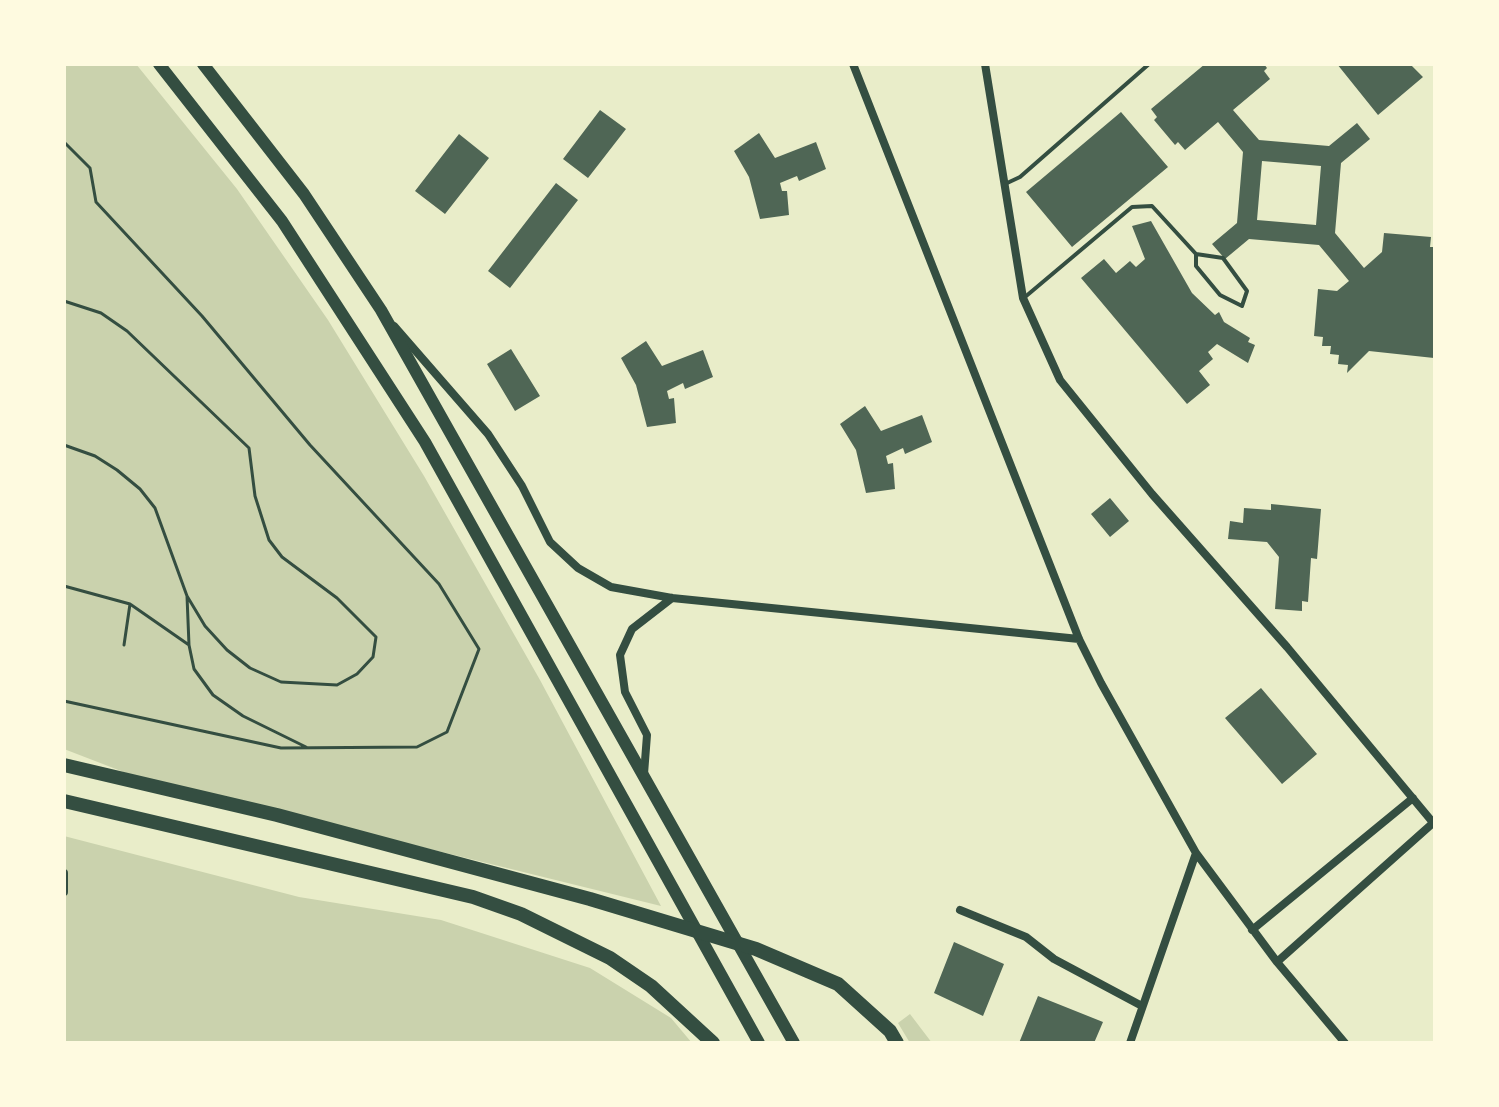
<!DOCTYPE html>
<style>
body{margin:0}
#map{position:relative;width:1499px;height:1107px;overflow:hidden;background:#e9edc9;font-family:Helvetica,sans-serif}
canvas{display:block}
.frame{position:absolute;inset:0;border:66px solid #fefae0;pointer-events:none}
</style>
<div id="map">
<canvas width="1499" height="1107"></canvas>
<div class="frame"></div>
</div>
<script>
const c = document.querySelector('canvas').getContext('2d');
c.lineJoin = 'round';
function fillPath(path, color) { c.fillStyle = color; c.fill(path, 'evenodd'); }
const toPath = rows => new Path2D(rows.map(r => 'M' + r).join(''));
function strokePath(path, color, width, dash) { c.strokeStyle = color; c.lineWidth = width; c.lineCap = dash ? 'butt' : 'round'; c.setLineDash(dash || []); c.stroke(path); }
fillPath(toPath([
 [64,64,136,64,237,189,328,320,424,476,540,680,661,906,134,776,64,749],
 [64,836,299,897,441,920,590,968,671,1018,692,1043,64,1043],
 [910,1014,929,1039,932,1043,910,1043,898,1023]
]), '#cad2ad');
fillPath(toPath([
 [1205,64,1264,64,1267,68,1264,71,1270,79,1233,110,1259,140,1329,146,1357,123,1370,139,1341,163,1335,233,1364,268,1382,252,1384,233,1431,237,1430,247,1435,247,1434,358,1369,351,1347,373,1348,365,1338,364,1339,355,1330,354,1331,346,1322,346,1323,337,1314,336,1318,289,1337,291,1349,281,1319,245,1249,239,1225,259,1212,244,1237,223,1243,152,1218,122,1185,150,1178,142,1175,145,1154,120,1157,117,1151,109],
 [1262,161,1321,166,1316,225,1257,220],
 [1337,64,1410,64,1423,77,1378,115],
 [600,110,626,129,588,178,563,159],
 [1121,112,1168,167,1072,247,1026,192],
 [759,133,775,158,816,142,826,169,799,181,797,176,780,183,782,191,787,191,789,215,760,219,749,177,734,151],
 [459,134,489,158,445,214,415,191],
 [556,183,578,200,510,288,488,271],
 [1151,221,1192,293,1215,315,1219,312,1224,322,1250,338,1248,342,1255,345,1248,363,1217,344,1208,352,1213,359,1199,371,1210,385,1187,404,1081,278,1104,259,1116,273,1130,261,1136,267,1145,259,1132,226],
 [646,341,662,366,703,350,713,377,685,389,683,383,667,391,669,399,674,398,676,423,647,427,636,385,621,358],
 [511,349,540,396,515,411,487,364],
 [865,406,881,431,922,415,932,442,905,454,903,448,886,456,888,464,893,463,895,489,866,493,856,450,840,424],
 [1110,498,1129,521,1110,537,1091,514],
 [1271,504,1321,509,1317,559,1311,558,1308,602,1302,601,1302,611,1275,609,1279,557,1267,542,1228,539,1230,521,1243,523,1244,508,1271,510],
 [1261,688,1317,754,1282,784,1225,718],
 [954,942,1004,964,983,1016,934,993],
 [1038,996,1103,1022,1094,1043,1019,1043]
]), '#4f6655');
strokePath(toPath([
 [64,142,90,168,96,202,202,316,310,445,439,584,479,649,447,732,417,747,281,748,64,701],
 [64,204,64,207],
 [64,301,101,313,127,331,249,448,255,496,269,540,282,557,337,598,376,637,373,657,357,674,337,685,281,682,250,668,227,650,205,626,187,596],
 [64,445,95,456,117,470,140,489,155,508,187,596,189,645],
 [64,586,130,604,189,645,194,669,213,695,243,716,306,747],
 [124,645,130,604]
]), '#344e41', 3);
strokePath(toPath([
 [1005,184,1020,177,1149,64],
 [1025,297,1132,207,1152,206,1196,254,1196,266,1220,295,1242,306,1247,291,1223,258,1196,254]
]), '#344e41', 4);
strokePath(toPath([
 [853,64,1079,639,1101,683,1196,853,1277,962,1345,1043],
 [985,64,1023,298,1060,380,1152,494,1287,647,1435,825],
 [394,326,488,434,522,486,550,542,578,568,611,587,672,598,1079,639],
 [644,774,647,735,625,692,620,655,632,629,672,598],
 [64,873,64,892],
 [960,910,1026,937,1054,959,1142,1006],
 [1252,930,1413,798],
 [1277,962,1433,823],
 [1130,1043,1196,853]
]), '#344e41', 8);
strokePath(toPath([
 [159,64,282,221,425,442,759,1043],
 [203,64,304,194,381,310,794,1043]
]), '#344e41', 12);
strokePath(toPath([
 [64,765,277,815,590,899,756,949,838,984,890,1031,897,1043],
 [64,801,473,897,521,914,610,958,651,986,713,1043]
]), '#344e41', 14);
</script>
